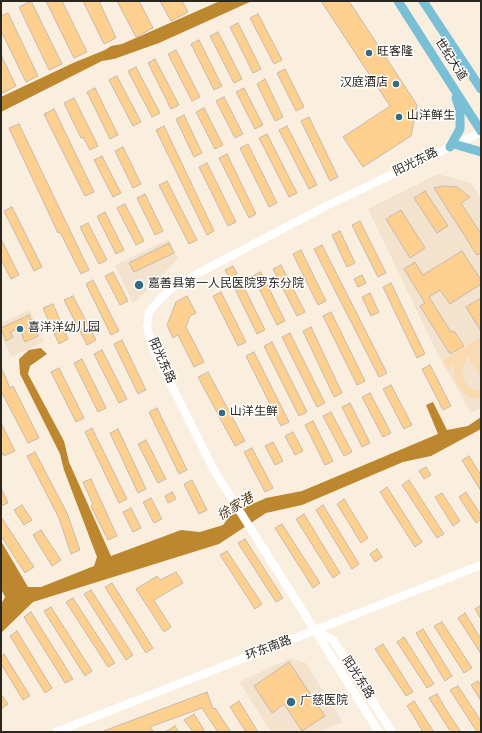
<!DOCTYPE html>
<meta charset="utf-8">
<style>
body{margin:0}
#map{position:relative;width:482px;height:733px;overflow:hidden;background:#faefdf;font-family:Overpass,sans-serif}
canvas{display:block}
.frame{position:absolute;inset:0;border:2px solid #2a2620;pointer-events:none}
</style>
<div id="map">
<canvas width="482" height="733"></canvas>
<div class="frame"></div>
</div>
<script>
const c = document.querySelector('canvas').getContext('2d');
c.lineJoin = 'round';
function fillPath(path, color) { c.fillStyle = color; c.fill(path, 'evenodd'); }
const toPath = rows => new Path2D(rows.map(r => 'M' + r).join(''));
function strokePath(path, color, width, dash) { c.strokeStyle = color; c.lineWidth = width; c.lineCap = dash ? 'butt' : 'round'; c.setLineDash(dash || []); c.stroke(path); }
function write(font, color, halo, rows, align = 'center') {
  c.font = font + ' Overpass,"Noto Sans SC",sans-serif'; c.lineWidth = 3; c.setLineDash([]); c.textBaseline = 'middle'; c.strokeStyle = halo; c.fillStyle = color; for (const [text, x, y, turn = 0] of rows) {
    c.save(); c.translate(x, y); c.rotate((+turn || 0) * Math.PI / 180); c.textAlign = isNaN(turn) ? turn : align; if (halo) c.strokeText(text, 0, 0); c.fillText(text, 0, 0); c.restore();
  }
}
fillPath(toPath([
 [438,174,471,183,481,198,481,408,471,413,437,353,368,209],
 [169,239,178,259,133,304,115,265],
 [30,310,44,342,11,357,1,335,1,323],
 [290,658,306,663,343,722,319,732,271,732,239,682]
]), '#f3e3ce');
fillPath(toPath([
 [481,337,481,347,467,357,462,370,463,377,467,385,474,390,481,391,481,400,473,398,463,393,455,380,453,365,447,369,442,361],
 [481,348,481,378,468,357]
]), '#fadbb1');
fillPath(toPath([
 [220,1,252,1,159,43,114,59,102,61,1,112,1,97,73,63,105,50,111,46,122,44],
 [41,348,47,354,30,366,28,374,64,441,69,462,111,556,181,530,200,532,223,525,232,513,266,498,302,491,438,434,426,405,433,402,447,430,468,426,481,417,481,429,431,456,403,462,302,505,266,513,219,544,33,602,1,633,1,604,5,597,1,589,1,541,28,587,41,587,94,566,97,557,64,470,60,454,20,374,19,359,29,350]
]), '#bc872f');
const building = toPath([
 [31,1,62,64,49,70,19,7,31,1],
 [46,1,62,1,87,52,74,58,46,1],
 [83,1,99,1,116,38,104,44,83,1],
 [117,1,139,1,153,28,136,37,117,1],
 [160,1,182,1,188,12,171,21,160,1],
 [321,1,349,1,417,105,411,136,363,167,343,137,390,106,321,1],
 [8,13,38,76,26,82,1,31,1,16,8,13],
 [258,14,282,60,274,64,250,18,258,14],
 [238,23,261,69,253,73,230,27,238,23],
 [218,32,242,79,234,83,210,36,218,32],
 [199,40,222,86,214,90,191,44,199,40],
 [176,50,200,97,192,101,168,54,176,50],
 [1,55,16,86,3,93,1,88,1,55],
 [155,59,179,105,171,109,148,63,155,59],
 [136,67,160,113,152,117,128,71,136,67],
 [285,69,304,107,296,111,277,73,285,69],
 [117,76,141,122,133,126,109,80,117,76],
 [265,79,283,117,275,121,257,84,265,79],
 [95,88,118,135,110,139,87,92,95,88],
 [244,88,263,125,255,129,236,92,244,88],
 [224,97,243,134,235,138,216,101,224,97],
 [74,98,98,146,90,150,83,137,81,138,64,103,74,98],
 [204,108,223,145,215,149,196,112,204,108],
 [54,109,94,192,85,196,44,114,54,109],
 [184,115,202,153,194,157,176,119,184,115],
 [309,117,338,177,330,181,301,121,309,117],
 [19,124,89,270,81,274,60,232,58,233,9,128,19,124],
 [164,126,214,231,207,235,156,130,164,126],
 [287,126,317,185,309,189,279,130,287,126],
 [267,134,297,193,289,197,259,138,267,134],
 [248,144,277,203,269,207,240,148,248,144],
 [123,147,141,184,133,188,115,151,123,147],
 [227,154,256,214,249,218,219,158,227,154],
 [102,156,121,193,113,197,94,160,102,156],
 [207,163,236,222,228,226,199,167,207,163],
 [167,181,197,240,189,244,159,185,167,181],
 [442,186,457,187,470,197,461,203,481,234,481,253,477,255,434,188,442,186],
 [425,191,448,226,437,233,414,198,425,191],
 [145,194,163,231,155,235,137,198,145,194],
 [125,204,144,241,136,245,117,208,125,204],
 [12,207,42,267,34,271,4,211,12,207],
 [401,210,425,248,410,258,386,219,401,210],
 [105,212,124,250,116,254,97,216,105,212],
 [360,221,386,273,378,277,352,225,360,221],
 [88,223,107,260,99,264,80,227,88,223],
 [340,231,355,263,347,267,332,235,340,231],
 [1,239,19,275,11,279,1,260,1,239],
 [169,243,174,253,134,272,129,263,169,243],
 [322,245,387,373,379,377,314,249,322,245],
 [301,250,326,301,318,305,293,254,301,250],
 [462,251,481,280,481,284,450,304,440,290,429,297,451,332,454,331,464,346,450,354,420,306,425,303,404,269,415,262,423,275,462,251],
 [281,265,305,312,297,316,273,269,281,265],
 [233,266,237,274,229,278,225,270,233,266],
 [113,272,128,301,120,305,105,276,113,272],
 [261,272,285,321,277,325,253,276,261,272],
 [362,275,366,283,358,287,354,279,362,275],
 [93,280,119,331,111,335,86,284,93,280],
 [241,281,265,330,257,334,233,285,241,281],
 [391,283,425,354,417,358,383,287,391,283],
 [221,292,246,342,238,346,213,296,221,292],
 [370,293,379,312,371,316,362,297,370,293],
 [73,296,96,340,87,345,64,300,73,296],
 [187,296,196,313,190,316,186,327,204,362,194,367,178,335,173,338,167,325,176,302,187,296],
 [481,298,481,331,466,307,481,298],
 [53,304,68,339,59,344,43,308,53,304],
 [331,312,365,381,357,385,323,316,331,312],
 [29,315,38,336,25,342,19,328,10,332,13,337,6,341,1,328,29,315],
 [311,327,342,393,334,397,303,331,311,327],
 [290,333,325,403,317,407,282,337,290,333],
 [122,340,146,390,138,394,114,344,122,340],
 [272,342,307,412,299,416,264,346,272,342],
 [102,350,127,399,119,403,94,354,102,350],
 [254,352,289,422,281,426,246,356,254,352],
 [82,359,106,408,98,412,74,363,82,359],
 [430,365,451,406,443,410,422,369,430,365],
 [1,367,10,388,13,386,39,438,28,443,1,391,1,367],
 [59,368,84,418,76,422,51,372,59,368],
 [208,372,245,441,235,446,198,377,208,372],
 [391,385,412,425,404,429,383,389,391,385],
 [370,393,391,433,383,437,362,397,370,393],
 [350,403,370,443,362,447,342,407,350,403],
 [157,408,187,470,179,474,149,412,157,408],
 [331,412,352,452,344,456,323,416,331,412],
 [313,421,333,461,325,465,305,425,313,421],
 [1,423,15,451,4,456,1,451,1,423],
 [92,428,127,499,119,503,85,432,92,428],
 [118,429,146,489,138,493,110,433,118,429],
 [293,432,303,451,295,455,285,436,293,432],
 [146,440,166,479,158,483,138,444,146,440],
 [273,442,283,461,275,465,265,446,273,442],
 [252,448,273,488,265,492,244,452,252,448],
 [35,452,67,513,80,550,71,554,59,518,27,456,35,452],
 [469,456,481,475,481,491,462,460,469,456],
 [426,467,431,475,424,479,419,471,426,467],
 [91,479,117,536,108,540,91,506,93,504,83,482,91,479],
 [192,480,207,510,199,514,184,484,192,480],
 [409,480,444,534,437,538,402,485,409,480],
 [387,487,422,542,415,547,380,492,387,487],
 [1,488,8,503,1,506,1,488],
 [172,492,176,499,168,503,165,496,172,492],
 [466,492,481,515,481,519,476,523,459,497,466,492],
 [442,493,460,521,453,526,435,497,442,493],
 [151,498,162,519,154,523,143,502,151,498],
 [344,499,368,538,361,543,337,504,344,499],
 [22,505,32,520,24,525,14,510,22,505],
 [323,505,359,564,352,569,316,510,323,505],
 [131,508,141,528,133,532,123,512,131,508],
 [304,514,340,573,333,578,296,519,304,514],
 [1,517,34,567,25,573,1,536,1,517],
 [282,524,320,583,313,588,275,528,282,524],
 [41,530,61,560,52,566,33,535,41,530],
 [245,539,283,598,276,602,238,543,245,539],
 [377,549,382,557,375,562,370,554,377,549],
 [227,551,262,604,255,609,220,555,227,551],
 [176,572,183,583,154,600,171,627,164,632,136,589,157,576,160,580,176,572],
 [112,583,153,648,146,653,105,587,112,583],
 [91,590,133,655,126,660,84,594,91,590],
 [73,598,115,663,108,667,66,602,73,598],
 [481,605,481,619,475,609,481,605],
 [51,607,92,671,85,676,44,611,51,607],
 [31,612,73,679,65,683,24,617,31,612],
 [465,613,481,639,481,654,458,618,465,613],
 [442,622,472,668,464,673,434,626,442,622],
 [423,629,452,676,445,681,416,633,423,629],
 [17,631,52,688,45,693,10,636,17,631],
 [404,637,434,684,427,688,397,642,404,637],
 [383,644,413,692,406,696,375,649,383,644],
 [4,654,30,696,23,700,1,664,1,656,4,654],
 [289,662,325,716,302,731,284,704,272,713,254,686,289,662],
 [478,681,481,685,481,701,471,685,478,681],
 [458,686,481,721,481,732,477,732,450,690,458,686],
 [207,692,213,709,215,708,231,732,218,732,202,708,150,727,154,732,101,732,207,692],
 [1,694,8,704,1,709,1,694],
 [437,694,447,711,461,732,451,732,447,726,429,698,437,694],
 [239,701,252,722,258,732,246,732,230,707,239,701],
 [414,701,421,712,434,732,423,732,413,715,407,706,414,701],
 [194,714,201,725,205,732,193,732,184,720,194,714],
 [175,726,179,732,165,732,175,726]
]);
fillPath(building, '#fed090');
strokePath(building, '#c5baab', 1);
strokePath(toPath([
 [317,631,333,640,392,732],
 [56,732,481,565],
 [379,732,215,472,152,346,147,327,149,312,162,297,176,285,326,206,481,132]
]), '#fff', 8);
strokePath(toPath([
 [398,1,481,131],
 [423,1,481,89],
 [454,144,481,152],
 [450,147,460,129,460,110,456,98]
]), '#79c0d6', 9);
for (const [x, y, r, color] of [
 [369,53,4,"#306d84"],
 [396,84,4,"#306d84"],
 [399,117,4,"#306d84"],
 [139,285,5,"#306d84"],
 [20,329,4,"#306d84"],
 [222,413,4,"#306d84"],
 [291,702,5,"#306d84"]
]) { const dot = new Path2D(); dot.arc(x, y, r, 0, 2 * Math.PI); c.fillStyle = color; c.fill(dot); strokePath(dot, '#fefefe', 1.5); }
write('12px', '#2a2620', '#fefefe', [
 ["旺客隆",377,53],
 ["汉庭酒店",388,84,"right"],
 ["山洋鲜生",407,117],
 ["嘉善县第一人民医院罗东分院",148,285],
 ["喜洋洋幼儿园",28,329],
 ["山洋生鲜",230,413],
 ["广慈医院",300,702]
], 'left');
write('12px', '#2a2620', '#fefefe', [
 ["世纪大道",450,60,57],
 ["阳光东路",416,163,-26],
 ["阳光东路",161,361,66],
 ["环东南路",269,649,-21],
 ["阳光东路",357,678,57]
]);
write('italic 13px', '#4e3714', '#fefefe', [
 ["徐家港",236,508,-31]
]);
</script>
